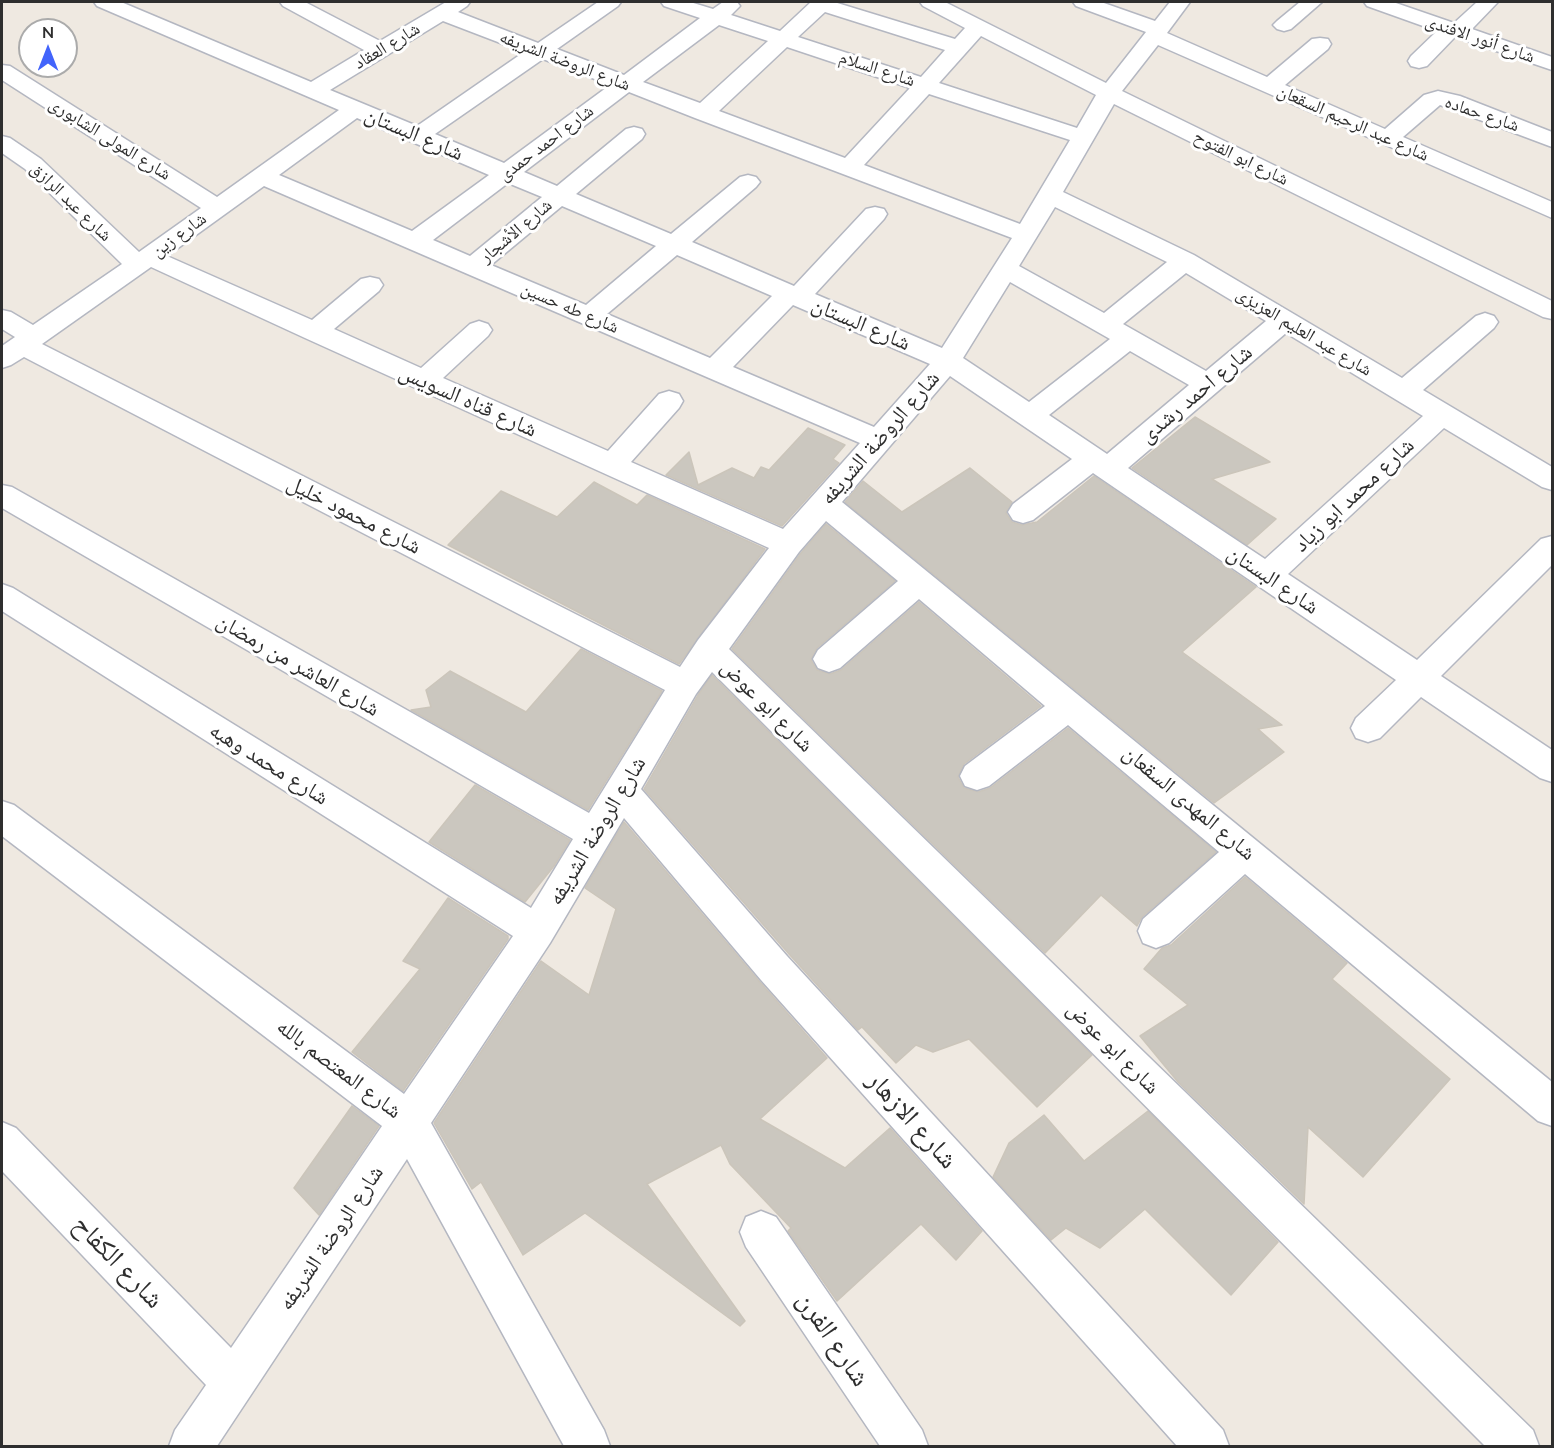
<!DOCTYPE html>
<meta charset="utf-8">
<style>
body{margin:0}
#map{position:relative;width:1554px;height:1448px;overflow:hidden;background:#efe9e1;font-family:Mulish,sans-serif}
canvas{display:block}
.frame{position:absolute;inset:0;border:3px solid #2e2e2e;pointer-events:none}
.north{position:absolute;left:18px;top:18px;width:60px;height:60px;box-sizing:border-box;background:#fff;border:2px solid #ababab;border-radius:50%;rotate:0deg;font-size:16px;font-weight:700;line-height:24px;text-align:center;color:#2e2e2e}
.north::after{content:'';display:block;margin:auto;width:21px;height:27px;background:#4264fb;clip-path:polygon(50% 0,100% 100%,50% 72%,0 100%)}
</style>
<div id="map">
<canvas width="1554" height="1448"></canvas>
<div class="frame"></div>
<div class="north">N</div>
</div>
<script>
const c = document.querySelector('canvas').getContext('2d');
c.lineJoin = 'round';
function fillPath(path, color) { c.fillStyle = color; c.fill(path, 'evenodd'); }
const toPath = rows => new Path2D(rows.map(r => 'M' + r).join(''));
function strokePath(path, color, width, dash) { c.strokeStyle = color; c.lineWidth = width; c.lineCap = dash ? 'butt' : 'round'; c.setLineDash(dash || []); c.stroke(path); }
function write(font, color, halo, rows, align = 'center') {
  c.font = font + ' Mulish,"Noto Naskh Arabic",sans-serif'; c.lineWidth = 6; c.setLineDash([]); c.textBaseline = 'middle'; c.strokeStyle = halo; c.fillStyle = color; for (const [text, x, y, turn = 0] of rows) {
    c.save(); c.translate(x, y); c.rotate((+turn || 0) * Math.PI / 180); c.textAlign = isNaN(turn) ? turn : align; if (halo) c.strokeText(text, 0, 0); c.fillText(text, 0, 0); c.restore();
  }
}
const building = toPath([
 [1195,417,1270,462,1212,479,1276,519,1247,545,1132,468,1195,417],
 [808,428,845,445,833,459,839,463,782,526,666,475,689,452,698,485,732,468,754,478,761,467,769,470,808,428],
 [970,468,1012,502,1006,513,1012,522,1022,525,1037,522,1094,476,1256,587,1182,652,1282,725,1258,729,1284,752,1214,803,845,502,863,481,902,512,970,468],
 [594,482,637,505,647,495,765,549,679,664,448,545,501,491,557,517,594,482],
 [826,524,895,581,817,648,811,660,817,670,830,674,841,670,919,602,1041,706,964,764,958,777,964,788,978,792,990,788,1068,728,1216,852,1142,917,1137,926,1101,895,1045,953,732,649,801,553,826,524],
 [581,649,662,691,588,810,411,710,431,707,426,690,450,671,526,712,581,649],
 [712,675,1092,1055,1037,1107,969,1039,933,1052,916,1045,896,1063,862,1027,858,1030,789,954,644,789,698,695,712,675],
 [475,785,570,840,554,866,525,902,429,842,475,785],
 [624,822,759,981,827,1058,760,1119,845,1168,890,1128,982,1231,956,1260,921,1224,837,1301,788,1231,791,1228,730,1164,721,1145,647,1184,745,1321,740,1326,585,1213,523,1255,481,1182,472,1189,434,1123,541,961,589,995,616,909,585,888,624,822],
 [1245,877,1347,963,1332,979,1450,1079,1363,1177,1308,1127,1304,1204,1178,1082,1140,1036,1188,1005,1144,969,1162,948,1171,945,1245,877],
 [448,898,508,936,508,939,403,1091,352,1052,420,969,403,961,448,898],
 [352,1106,379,1126,319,1215,294,1188,352,1106],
 [1148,1111,1278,1242,1231,1295,1145,1209,1100,1248,1066,1228,1051,1240,993,1177,1009,1143,1044,1115,1084,1161,1148,1111]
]);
fillPath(building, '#cbc7bf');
strokePath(building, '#cbc5ba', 1.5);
const street = toPath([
 [94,2,121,2,311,82,364,50,283,6,280,2,305,2,380,41,446,2,470,2,467,6,458,12,538,43,598,2,621,2,618,6,557,49,624,75,700,18,664,6,661,2,690,2,713,9,723,2,737,2,740,6,731,15,780,31,811,2,834,2,955,39,965,28,923,6,920,2,945,2,1106,83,1146,32,1076,6,1073,2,1101,2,1155,21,1170,2,1190,2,1167,33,1267,77,1312,39,1320,38,1328,39,1331,44,1328,49,1285,85,1385,129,1424,95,1438,91,1460,96,1552,132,1552,147,1440,105,1403,137,1552,202,1552,218,1158,45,1122,91,1552,301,1552,319,1543,317,1114,104,1063,192,1194,255,1402,378,1476,316,1485,313,1494,316,1498,322,1494,328,1423,390,1552,467,1552,490,1542,487,1444,428,1288,574,1417,660,1541,539,1552,536,1552,565,1441,676,1552,750,1552,782,1540,778,1421,697,1380,738,1368,742,1356,738,1351,728,1356,718,1396,680,1093,473,1033,520,1023,523,1013,520,1008,512,1013,504,1072,459,950,376,842,502,1552,1082,1552,1126,1538,1121,1245,874,1169,943,1156,948,1143,943,1138,931,1143,919,1219,852,1068,725,989,786,977,790,965,786,960,776,965,766,1045,706,919,599,840,668,829,672,818,668,813,659,818,650,898,581,826,521,799,552,729,649,1533,1430,1539,1446,1485,1446,712,672,696,694,641,789,787,956,1223,1430,1229,1446,1177,1446,761,980,624,818,550,943,431,1123,604,1430,610,1446,564,1446,407,1159,217,1446,169,1446,175,1430,206,1385,2,1171,2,1122,16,1128,231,1348,382,1126,2,836,2,801,14,805,404,1094,513,936,2,611,2,584,13,588,531,908,573,839,2,508,2,485,12,487,589,813,665,690,24,357,11,365,2,368,2,346,15,337,2,329,2,310,11,312,33,325,122,264,25,169,2,153,2,136,10,138,41,159,139,252,201,208,2,80,2,65,10,66,217,197,339,110,97,6,94,2],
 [825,12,945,50,921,77,798,37,825,12],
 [443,21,524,52,417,126,330,90,443,21],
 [719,25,768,41,700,103,643,82,719,25],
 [981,36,1096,95,1077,128,939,83,981,36],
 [787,47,910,88,845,158,719,111,787,47],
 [543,59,610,85,504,163,435,134,543,59],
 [629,92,695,118,1012,238,942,348,815,294,884,219,887,214,884,209,875,207,866,209,794,286,692,242,756,187,760,182,756,177,748,175,740,177,671,234,576,194,642,139,645,134,642,129,634,127,626,129,557,186,524,172,629,92],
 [929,94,1070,140,1020,224,864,165,929,94],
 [357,118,410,141,489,175,412,231,279,175,357,118],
 [508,183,542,197,470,256,433,240,508,183],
 [264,186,405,247,860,443,783,529,631,462,679,408,683,401,679,394,669,391,659,394,608,451,443,378,488,336,492,330,488,324,479,321,470,324,421,368,334,329,379,291,383,285,379,279,370,277,361,279,312,320,167,256,264,186],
 [562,206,656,246,586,305,491,265,562,206],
 [1055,207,1167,262,1104,313,1019,266,1055,207],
 [677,255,772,296,710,358,607,314,677,255],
 [151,267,305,338,769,548,698,640,680,667,42,344,151,267],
 [1186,273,1266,321,1206,371,1123,324,1186,273],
 [1010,282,1110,339,1029,402,963,358,1010,282],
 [793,305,930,364,874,427,733,367,793,305],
 [1286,333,1423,416,1265,559,1128,468,1286,333],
 [1130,351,1189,385,1107,454,1049,415,1130,351],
 [1300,2,1322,2,1291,29,1284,31,1277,29,1273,25,1277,21,1300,2],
 [1364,2,1393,2,1454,23,1477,2,1498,2,1472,29,1552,57,1552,70,1455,37,1427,66,1419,68,1411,66,1408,61,1411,56,1437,31,1367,6,1364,2],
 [761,1211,776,1217,922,1430,928,1446,880,1446,746,1247,740,1232,746,1217,761,1211]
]);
strokePath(street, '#b4b7c1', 3);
fillPath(street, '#fff');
write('18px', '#2e2e2e', '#fff', [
 ["شارع أنور الافندى",1480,39,19],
 ["شارع العقاد",387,46,-31],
 ["شارع الروضة الشريفه",565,61,21],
 ["شارع السلام",877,69,18],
 ["شارع حماده",1482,114,19],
 ["شارع عبد الرحيم السقعان",1353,123,24],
 ["شارع المولى الشابورى",110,139,32],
 ["شارع احمد حمدى",546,143,-37],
 ["شارع ابو الفتوح",1241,158,26],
 ["شارع عبد الرازق",71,202,44],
 ["شارع الأشجار",516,231,-40],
 ["شارع زين",179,235,-36],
 ["شارع طه حسين",570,308,23],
 ["شارع عبد العليم العزيزى",1304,332,31]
]);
write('22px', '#2e2e2e', '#fff', [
 ["شارع البستان",414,134,23],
 ["شارع البستان",861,324,23],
 ["شارع احمد رشدى",1196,394,-40],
 ["شارع قناه السويس",468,401,24],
 ["شارع الروضة الشريفه",880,438,-49],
 ["شارع محمد ابو زياد",1354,495,-43],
 ["شارع محمود خليل",354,515,27],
 ["شارع البستان",1273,580,34],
 ["شارع العاشر من رمضان",298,665,30],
 ["شارع ابو عوض",767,706,45],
 ["شارع محمد وهبه",269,764,32],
 ["شارع المهدى السقعان",1189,803,40],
 ["شارع الروضة الشريفه",597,831,-59],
 ["شارع ابو عوض",1113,1048,45],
 ["شارع المعتصم بالله",339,1069,37],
 ["شارع الروضة الشريفه",331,1238,-56]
]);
write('27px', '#2e2e2e', '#fff', [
 ["شارع الازهار",912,1120,48],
 ["شارع الكفاح",118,1262,46],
 ["شارع الفرن",833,1339,56]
]);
</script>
